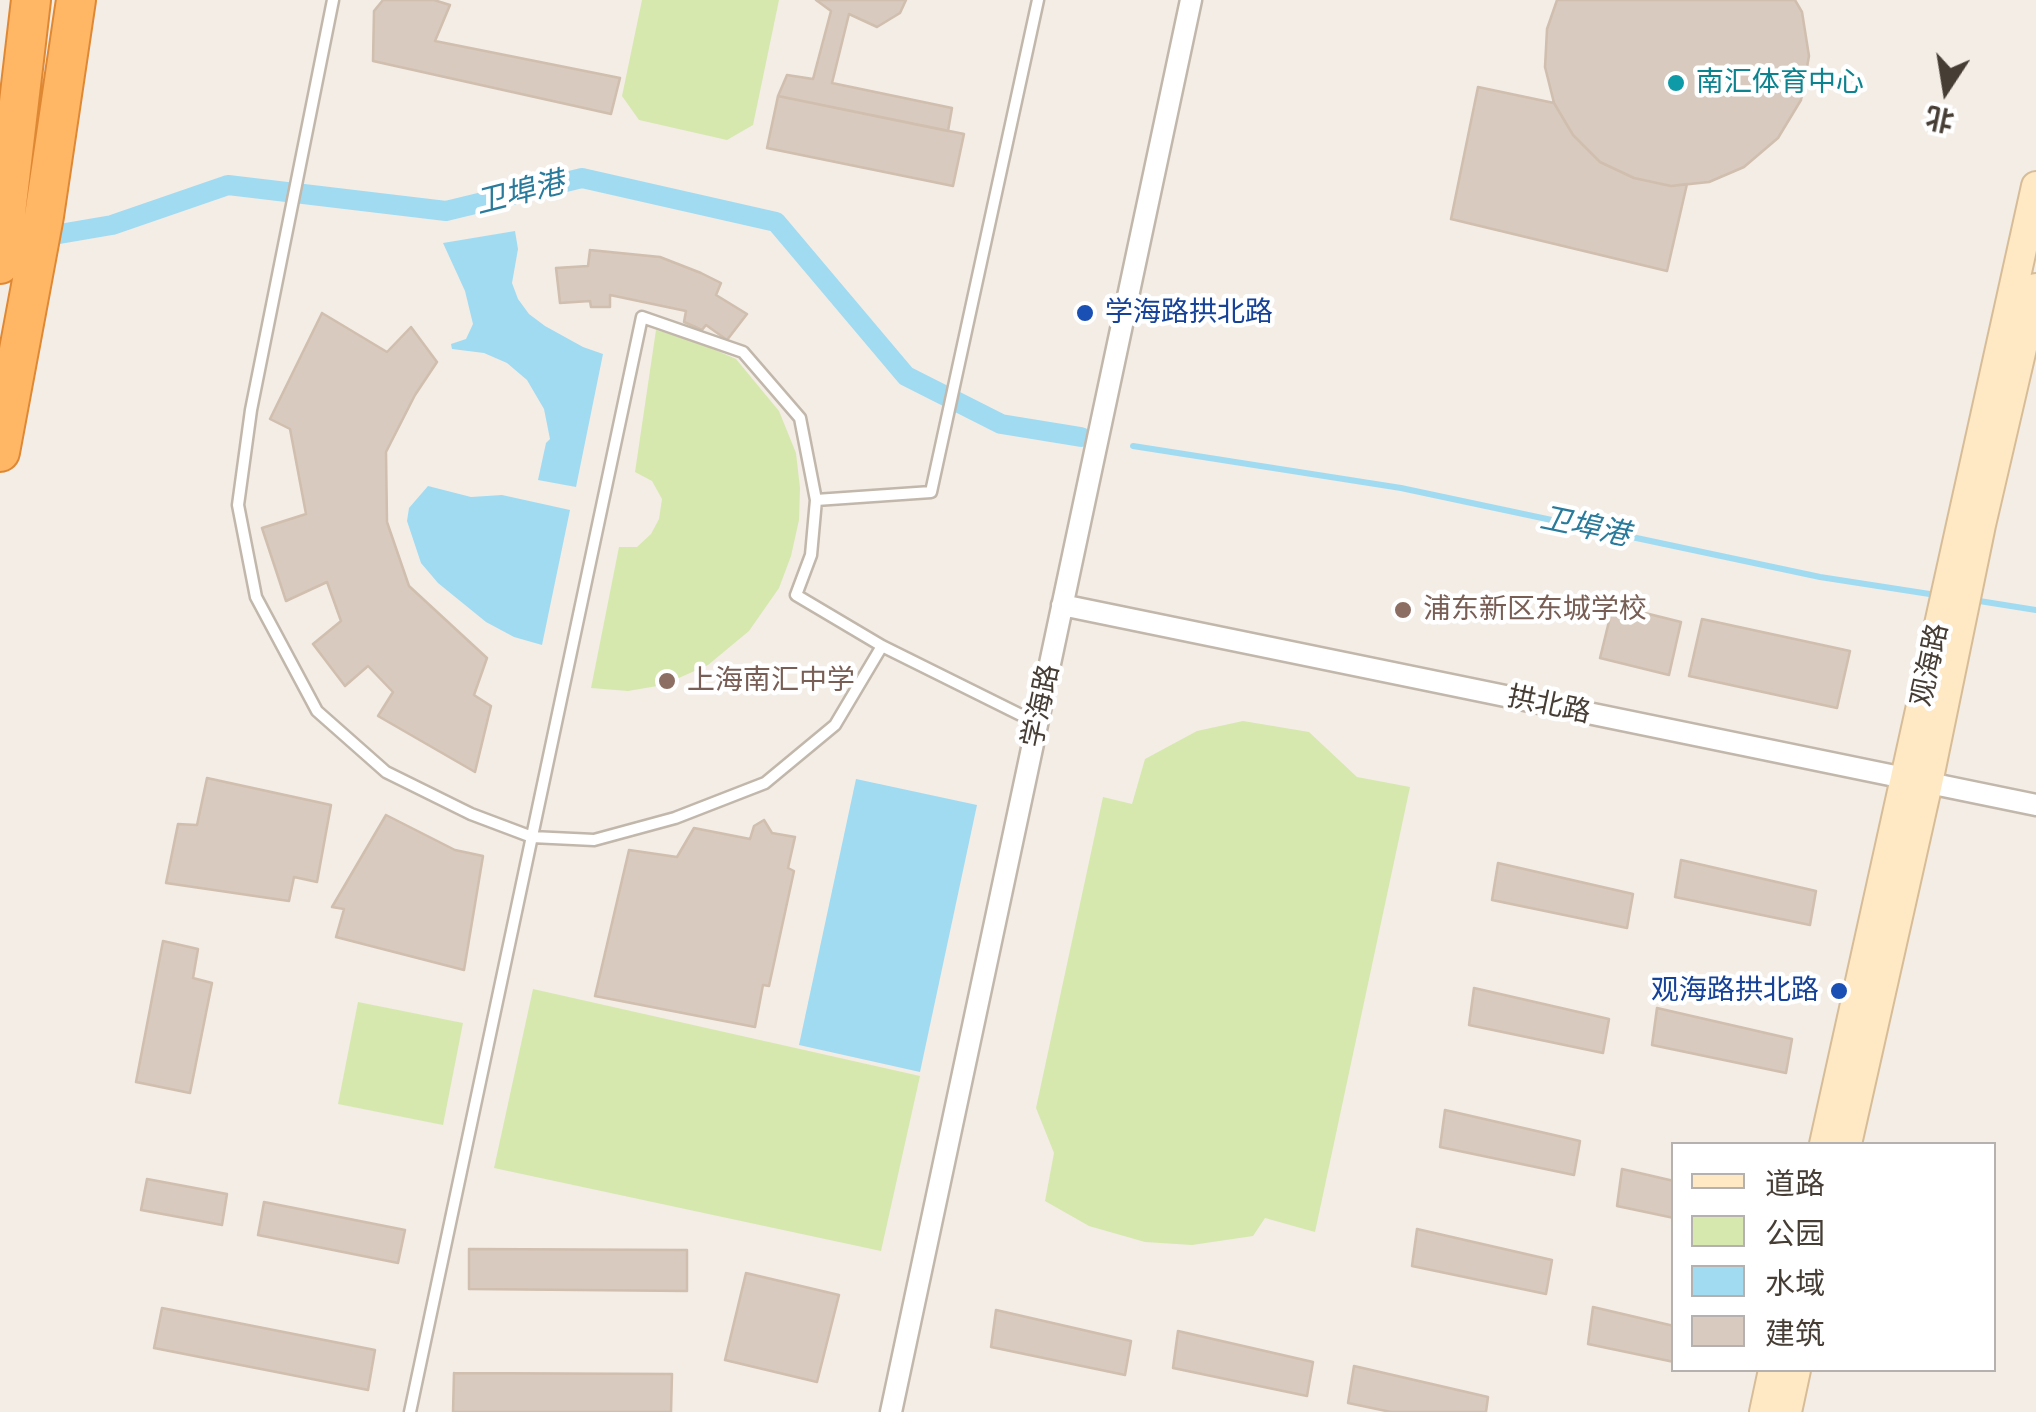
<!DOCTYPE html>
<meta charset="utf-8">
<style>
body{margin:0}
#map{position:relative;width:2036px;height:1412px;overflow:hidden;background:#f3ede6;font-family:Mulish,"Noto Sans SC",sans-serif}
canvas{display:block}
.legend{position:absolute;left:1671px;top:1142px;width:325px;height:230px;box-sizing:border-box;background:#fff;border:2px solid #b5b1ae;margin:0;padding:12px 18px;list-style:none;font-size:30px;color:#463d35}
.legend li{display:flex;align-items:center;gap:20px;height:50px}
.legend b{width:50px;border:2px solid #b5b1ae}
.north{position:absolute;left:1896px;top:40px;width:100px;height:100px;-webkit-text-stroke:8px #fff;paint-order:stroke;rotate:192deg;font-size:28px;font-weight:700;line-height:40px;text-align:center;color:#463d35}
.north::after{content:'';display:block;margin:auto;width:35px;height:45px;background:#463d35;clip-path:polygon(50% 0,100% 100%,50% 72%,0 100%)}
</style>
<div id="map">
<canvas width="2036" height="1412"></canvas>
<ul class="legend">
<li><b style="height:12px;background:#ffe8c4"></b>道路</li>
<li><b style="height:28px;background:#d6e8ae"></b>公园</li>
<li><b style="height:28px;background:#a1dbf1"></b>水域</li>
<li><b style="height:28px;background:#d8cabe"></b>建筑</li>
</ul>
<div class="north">北</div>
</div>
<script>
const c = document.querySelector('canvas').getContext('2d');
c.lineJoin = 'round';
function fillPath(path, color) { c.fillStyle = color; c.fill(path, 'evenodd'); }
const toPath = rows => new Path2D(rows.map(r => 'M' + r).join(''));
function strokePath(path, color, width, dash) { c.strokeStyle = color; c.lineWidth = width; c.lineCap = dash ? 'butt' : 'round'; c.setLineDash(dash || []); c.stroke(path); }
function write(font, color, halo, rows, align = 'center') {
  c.font = font + ' Mulish,"Noto Sans SC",sans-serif'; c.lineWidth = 9; c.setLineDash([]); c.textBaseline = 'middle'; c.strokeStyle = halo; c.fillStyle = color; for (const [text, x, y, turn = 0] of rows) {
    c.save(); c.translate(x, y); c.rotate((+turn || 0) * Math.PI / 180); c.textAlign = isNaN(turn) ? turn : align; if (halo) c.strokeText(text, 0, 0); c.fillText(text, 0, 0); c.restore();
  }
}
fillPath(toPath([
 [642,0,779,0,753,125,727,140,639,120,622,96],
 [656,330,695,341,736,359,779,411,796,453,800,488,799,520,791,556,779,588,749,631,708,665,663,685,628,691,591,688,619,547,637,547,651,534,659,519,662,499,652,481,635,472],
 [1243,721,1309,732,1357,777,1410,787,1315,1232,1265,1218,1253,1236,1192,1245,1145,1242,1089,1226,1045,1201,1054,1153,1036,1108,1103,797,1132,804,1145,759,1197,731],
 [533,989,920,1076,881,1251,494,1168],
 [358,1002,463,1023,443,1125,338,1104]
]), '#d6e8ae');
fillPath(toPath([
 [515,231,518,249,512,283,518,299,529,314,545,326,583,347,603,354,576,487,538,480,546,443,550,439,544,409,527,380,507,363,484,353,452,349,451,344,466,339,473,324,465,291,443,243],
 [428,486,471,497,502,495,570,510,542,645,514,637,486,622,438,583,421,563,407,521,409,508],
 [856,779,977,805,920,1072,799,1045]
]), '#a1dbf1');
strokePath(toPath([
 [1133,446,1401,488,1820,577,1936,595],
 [1973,600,2036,610]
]), '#a1dbf1', 6);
strokePath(toPath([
 [36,238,112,225,228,185,446,211,582,178,776,222,906,376,1001,424,1081,437]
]), '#a1dbf1', 20);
const building = toPath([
 [383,0,434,0,450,5,435,41,620,78,611,114,373,61,374,11,383,0],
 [816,0,906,0,900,13,877,27,849,14,832,83,952,108,948,131,778,96,787,75,813,79,831,11,816,0],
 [1557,0,1795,0,1802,12,1809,56,1801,100,1778,138,1744,167,1709,182,1671,186,1634,178,1600,162,1573,135,1554,103,1545,67,1547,29,1557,0],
 [1478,87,1554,103,1573,135,1600,162,1634,178,1671,186,1687,184,1667,271,1451,219,1478,87],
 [778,96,964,134,953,186,767,148,778,96],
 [590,250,660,257,701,273,721,283,716,295,747,314,727,340,706,325,702,330,684,322,686,311,610,295,610,307,591,307,590,301,560,303,556,268,588,266,590,250],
 [322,313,387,352,411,327,437,362,415,395,386,452,387,522,409,586,487,658,474,695,491,706,475,772,378,716,393,692,368,666,345,686,313,644,341,621,327,582,286,601,262,528,306,514,290,429,270,419,322,313],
 [1613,605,1681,622,1669,675,1600,658,1613,605],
 [1702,619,1850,651,1837,708,1689,676,1702,619],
 [207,778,331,805,317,882,294,877,289,901,166,883,178,824,197,825,207,778],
 [386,815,455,850,483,856,464,970,336,937,344,909,332,907,386,815],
 [764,820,772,833,795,837,788,868,794,871,769,986,763,985,755,1027,595,996,629,850,677,857,694,828,750,839,754,826,764,820],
 [1681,860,1816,891,1810,925,1675,897,1681,860],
 [1498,863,1633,894,1627,928,1492,900,1498,863],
 [163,941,198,949,193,978,212,983,190,1093,136,1082,163,941],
 [1474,988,1609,1019,1603,1053,1469,1025,1474,988],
 [1657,1008,1792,1039,1786,1073,1652,1045,1657,1008],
 [1445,1110,1580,1141,1574,1175,1440,1147,1445,1110],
 [1622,1169,1674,1181,1674,1218,1617,1206,1622,1169],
 [147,1179,227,1194,222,1225,141,1210,147,1179],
 [264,1202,405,1230,398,1263,258,1235,264,1202],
 [1417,1229,1552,1260,1546,1294,1412,1266,1417,1229],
 [469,1249,687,1250,687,1291,469,1289,469,1249],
 [746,1273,839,1295,817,1382,725,1360,746,1273],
 [1593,1307,1674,1326,1674,1362,1588,1344,1593,1307],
 [162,1308,375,1350,368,1390,154,1348,162,1308],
 [996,1310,1131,1341,1125,1375,991,1347,996,1310],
 [1178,1331,1313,1362,1307,1396,1173,1368,1178,1331],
 [1354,1366,1488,1397,1486,1412,1391,1412,1348,1403,1354,1366],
 [454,1373,672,1374,671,1412,453,1412,454,1373]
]);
fillPath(building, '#d8cabe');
strokePath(building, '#d0beae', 2.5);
const lane = toPath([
 [333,0,251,410,238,505,256,597,317,711,386,772,471,814,532,837,594,840,675,818,765,783,835,725,882,646],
 [816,500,931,492,1038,0],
 [410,1412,642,317,743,352,800,418,816,500,811,555,796,595,882,646,1037,723]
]);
const street = toPath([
 [1062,605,2036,805],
 [891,1412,1191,0]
]);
const secondary = toPath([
 [1824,1144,2036,186],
 [1847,1144,1928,783,1981,525,2036,288],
 [1764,1412,1773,1370],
 [1787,1412,1796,1370]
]);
const highway = toPath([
 [0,264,31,0],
 [0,452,44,216,76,0]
]);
strokePath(lane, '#c2b7ab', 15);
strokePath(street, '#c2b7ab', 25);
strokePath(secondary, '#d7bd97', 32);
strokePath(highway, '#df8834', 42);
strokePath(lane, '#fff', 10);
strokePath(street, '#fff', 20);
strokePath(secondary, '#ffe8c4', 28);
strokePath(highway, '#ffb665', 38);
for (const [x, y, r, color] of [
 [1676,83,10,"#0f9aa8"],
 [1085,313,10,"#1a4fb4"],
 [1403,610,10,"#8d6e63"],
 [667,681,10,"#8d6e63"],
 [1839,991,10,"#1a4fb4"]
]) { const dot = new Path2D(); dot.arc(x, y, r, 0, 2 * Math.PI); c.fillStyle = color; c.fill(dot); strokePath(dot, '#fff', 4); }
write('28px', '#0d838f', '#fff', [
 ["南汇体育中心",1696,83]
], 'left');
write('28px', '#164399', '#fff', [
 ["学海路拱北路",1105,313],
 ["观海路拱北路",1819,991,"right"]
], 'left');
write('28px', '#785e54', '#fff', [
 ["浦东新区东城学校",1423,610],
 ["上海南汇中学",687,681]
], 'left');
write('28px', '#463d35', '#fff', [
 ["观海路",1930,665,-78],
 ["拱北路",1549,705,12],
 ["学海路",1041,706,-78]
]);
write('italic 30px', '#297a9b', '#fff', [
 ["卫埠港",520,193,-14],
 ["卫埠港",1585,527,12]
]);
</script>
